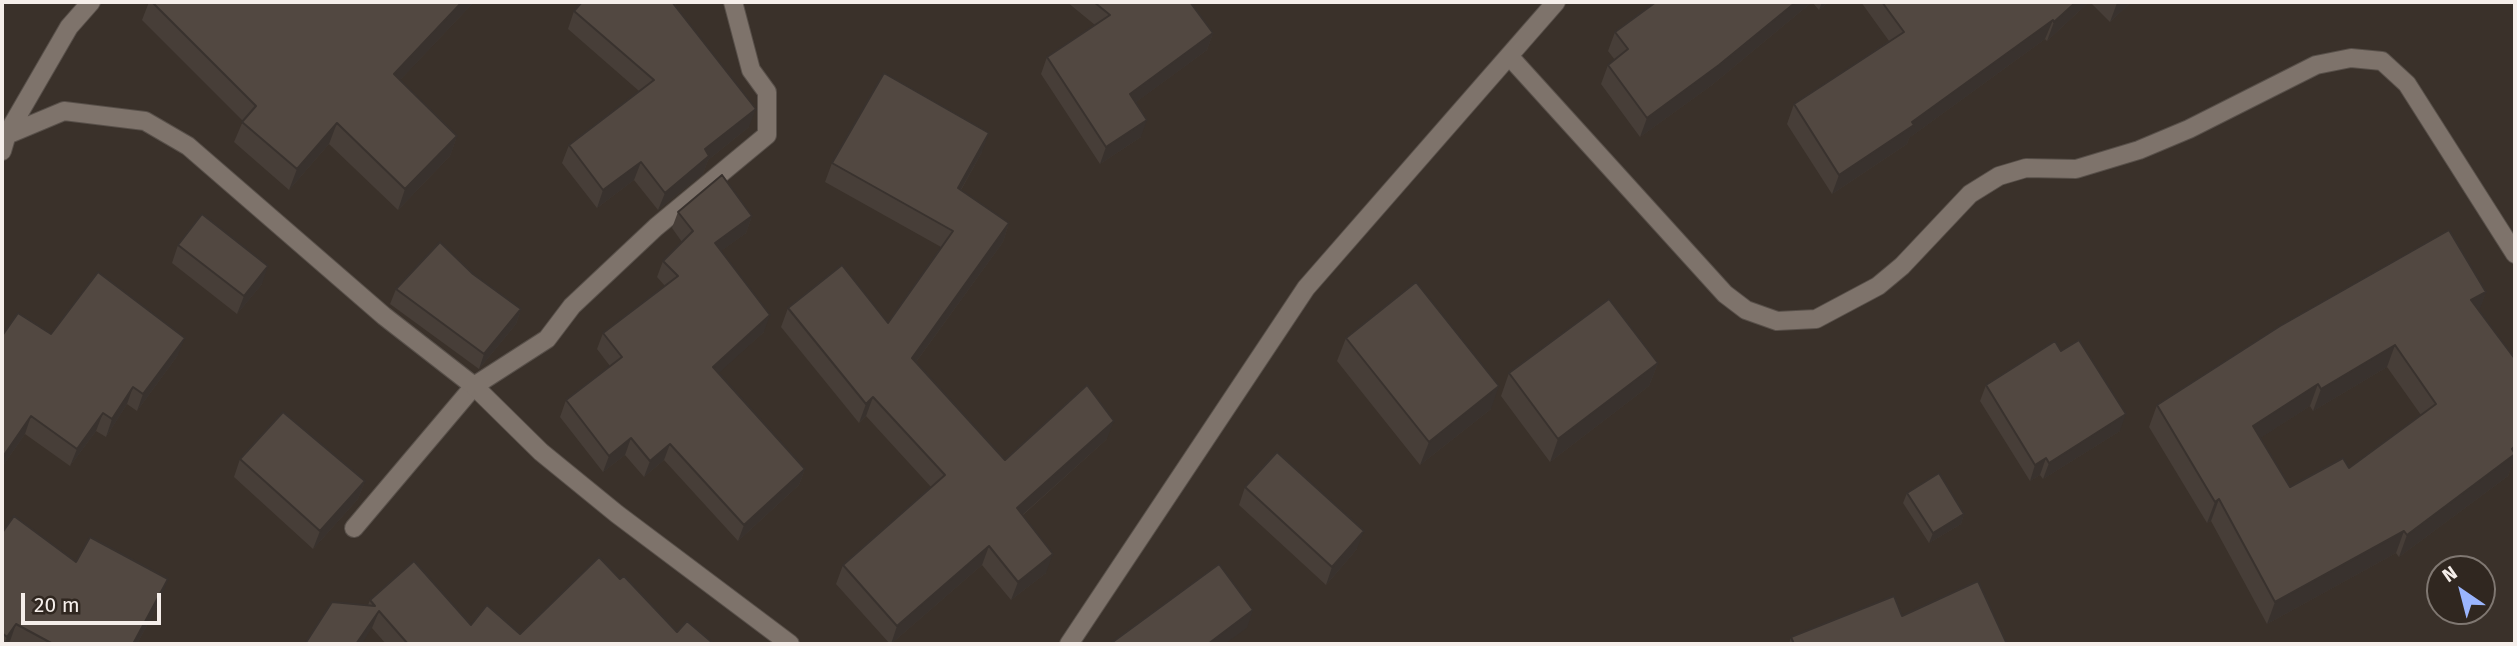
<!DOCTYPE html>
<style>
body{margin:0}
#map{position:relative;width:2517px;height:646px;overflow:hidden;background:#3a312a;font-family:"Fira Sans",sans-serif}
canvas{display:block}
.frame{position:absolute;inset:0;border:4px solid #f5eeea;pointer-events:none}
.north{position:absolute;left:2426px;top:555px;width:70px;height:70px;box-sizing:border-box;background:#302720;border:2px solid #7f7771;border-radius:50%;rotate:325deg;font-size:19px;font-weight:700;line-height:28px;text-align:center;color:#f5eeea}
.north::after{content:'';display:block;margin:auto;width:24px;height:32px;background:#9ab5fd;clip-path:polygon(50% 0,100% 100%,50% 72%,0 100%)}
.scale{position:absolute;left:21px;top:593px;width:140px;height:32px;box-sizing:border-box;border:4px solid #f5eeea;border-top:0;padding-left:9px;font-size:21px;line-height:24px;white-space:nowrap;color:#f5eeea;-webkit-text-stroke:5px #302720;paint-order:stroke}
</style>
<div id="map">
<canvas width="2517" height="646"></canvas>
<div class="frame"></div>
<div class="north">N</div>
<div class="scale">20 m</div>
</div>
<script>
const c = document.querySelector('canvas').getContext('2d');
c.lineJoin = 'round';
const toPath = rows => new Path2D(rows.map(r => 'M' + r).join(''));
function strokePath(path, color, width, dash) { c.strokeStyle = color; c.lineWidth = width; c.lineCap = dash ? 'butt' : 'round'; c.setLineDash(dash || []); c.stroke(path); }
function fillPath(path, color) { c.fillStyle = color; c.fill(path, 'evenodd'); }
const lane = toPath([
 [354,528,474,386]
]);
const street = toPath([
 [1510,57,1725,294,1746,310,1777,321,1816,319,1878,286,1902,266,1970,194,1999,176,2026,168,2076,169,2139,150,2189,129,2316,65,2351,58,2382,61,2407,84,2515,254],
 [2,137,64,111,145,121,188,146,384,316,474,386,541,452,617,514,790,644],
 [2,151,7,134,69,27,91,2],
 [474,386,547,339,572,306,656,227,767,135,767,92,751,70,733,2],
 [1069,644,1306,288,1556,2]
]);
strokePath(lane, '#58504a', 20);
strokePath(street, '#58504a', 20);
strokePath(lane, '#7e736b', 18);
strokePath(street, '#7e736b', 18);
fillPath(toPath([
 [149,2,474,2,400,80,457,136,450,156,398,210,329,144,289,190,234,142,243,121,142,20],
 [582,2,678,2,675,5,749,127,708,160,703,174,658,210,634,180,597,208,562,163,569,145,639,91,568,29,574,11],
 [1067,2,1190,2,1213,33,1207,50,1136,102,1141,137,1100,164,1041,74,1047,57,1095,25],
 [1656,2,1829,2,1819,10,1812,2,1712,85,1640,137,1601,84,1608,65,1615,60,1608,51,1615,32],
 [1861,2,2089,2,2047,41,2045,39,1909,138,1907,144,1832,194,1787,124,1794,104,1889,41],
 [2090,2,2131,2,2110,22],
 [982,152,961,190,1009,223,1003,242,916,362,1005,460,1107,439,1023,515,1046,573,1011,600,982,565,891,644,890,644,836,584,843,565,931,487,866,416,859,423,781,327,788,308,888,323,941,247,825,182,832,163],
 [678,212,752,216,746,233,721,251,764,332,718,373,805,469,799,485,738,541,664,460,644,477,625,455,603,472,560,417,566,400,610,366,597,349,603,333,665,286,657,277,663,261,682,242,672,228],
 [178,245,262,284,237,314,172,263],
 [473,274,521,309,516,324,479,369,390,304,396,289],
 [2486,292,2479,310,2512,465,2508,476,2399,557,2396,553,2267,624,2211,521,2207,523,2149,427,2157,405],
 [2387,367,2421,415,2349,468,2290,487,2260,438,2310,406,2313,411],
 [51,334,178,355,137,411,127,404,106,437,96,431,70,466,25,434,2,467,2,336],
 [1346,338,1491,409,1420,465,1337,361],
 [2061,351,2120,431,2043,479,2040,475,2030,481,1980,401,1986,385],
 [1658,363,1649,386,1550,462,1501,396,1509,373],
 [240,459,365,481,358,499,313,549,234,477],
 [1245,487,1357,549,1326,585,1239,505],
 [1907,493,1964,514,1961,524,1929,543,1903,503],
 [2,533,76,562,161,599,137,644,2,644],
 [620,579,677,632,714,644,386,644,372,628,368,605,370,600,471,625,520,634],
 [1902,616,2007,644,1789,644,1791,637]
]), '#473e38');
fillPath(toPath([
 [462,2,474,2,386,95,394,74],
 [1796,2,1812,2,1712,85,1640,137,1647,118],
 [1822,2,1829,2,1819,10],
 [2076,2,2089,2,2047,41,2054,22],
 [2118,2,2131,2,2110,22,2117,3],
 [2053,20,2045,39,1909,138,1907,144,1832,194,1839,175],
 [1213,33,1207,50,1124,111,1130,94],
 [756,109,749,127,708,160,703,174,658,210,665,193,705,149],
 [1147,120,1141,137,1100,164,1106,147],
 [337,123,329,144,289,190,297,169],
 [989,133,982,152,951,207,958,188],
 [457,136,450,156,398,210,405,189],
 [641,162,634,180,597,208,603,190],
 [752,216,746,233,709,260,715,243],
 [1009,223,1003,242,905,377,912,358],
 [268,266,262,284,237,314,244,296],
 [2486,292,2478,314,2471,300],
 [521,309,516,324,479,369,484,354],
 [770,315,764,332,707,384,713,367],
 [185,338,178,355,137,411,143,394],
 [2395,345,2387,367,2313,411,2321,389],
 [1658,363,1649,386,1550,462,1558,439],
 [2318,384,2310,406,2245,448,2253,426],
 [1499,386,1491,409,1420,465,1429,442],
 [133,387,127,404,106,437,112,419],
 [873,397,866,416,859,423,866,404],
 [103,413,96,431,70,466,77,449],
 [2126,414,2120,431,2043,479,2049,463],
 [31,416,25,434,2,467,2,458],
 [1114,421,1107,439,1010,526,1017,508],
 [631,438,625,455,603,472,609,456],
 [670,444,664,460,644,477,650,461],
 [2515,446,2515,462,2512,465,2508,476,2399,557,2407,535],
 [2046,458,2040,475,2030,481,2035,465],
 [805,469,799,485,738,541,744,525],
 [365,481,358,499,313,549,320,531],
 [2219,499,2211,521,2207,523,2215,502],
 [1964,514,1961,524,1929,543,1933,533],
 [1364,531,1357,549,1326,585,1332,567],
 [2404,531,2396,553,2267,624,2275,602],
 [989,546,982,565,891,644,897,626],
 [1053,554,1046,573,1011,600,1018,582],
 [168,579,161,599,137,644,133,644],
 [1253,610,1247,628,1225,644,1208,644],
 [379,611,372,628,362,644,356,644],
 [16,624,9,644,4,644,7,637]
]), '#39322e');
const building = toPath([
 [152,2,462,2,394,74,457,136,405,189,337,123,297,169,242,122,256,106,152,2],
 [582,2,672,2,756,109,705,149,709,156,665,193,641,162,603,190,569,145,654,80,574,11,582,2],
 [1094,2,1190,2,1213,33,1130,94,1147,120,1106,147,1047,57,1110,15,1094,2],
 [1656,2,1796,2,1719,65,1647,118,1608,65,1628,49,1615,32,1656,2],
 [1882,2,2076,2,2054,22,2053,20,1912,122,1914,125,1839,175,1794,104,1904,32,1882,2],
 [884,73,989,133,958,188,1009,223,912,358,1005,460,1087,385,1114,421,1017,508,1053,554,1018,582,989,546,897,626,843,565,945,475,873,397,866,404,788,308,842,265,888,323,953,231,832,163,884,73],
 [722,175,752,216,715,243,770,315,713,367,805,469,744,525,670,444,650,461,631,438,609,456,566,400,622,357,603,333,678,276,663,261,693,231,678,212,722,175],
 [202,214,268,266,244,296,178,245,202,214],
 [2449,230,2486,292,2471,300,2515,359,2515,446,2512,449,2515,454,2407,535,2404,531,2275,602,2219,499,2215,502,2157,405,2280,326,2449,230],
 [2395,345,2436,404,2349,468,2343,458,2290,487,2253,426,2318,384,2321,389,2395,345],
 [440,242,473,274,521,309,484,354,396,289,440,242],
 [98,272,185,338,143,394,133,387,112,419,103,413,77,449,31,416,2,458,2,336,18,313,51,334,98,272],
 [1416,282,1499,386,1429,442,1346,338,1416,282],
 [1609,299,1658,363,1558,439,1509,373,1609,299],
 [2079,340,2126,414,2049,463,2046,458,2035,465,1986,385,2055,341,2061,351,2079,340],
 [283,412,365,481,320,531,240,459,283,412],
 [1277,452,1364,531,1332,567,1245,487,1277,452],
 [1939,473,1964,514,1933,533,1907,493,1939,473],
 [14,516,76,562,90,537,168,579,133,644,53,644,16,624,7,637,2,633,2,533,14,516],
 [599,557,620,579,624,576,677,632,687,621,714,644,408,644,379,611,356,644,305,644,332,602,375,606,370,600,414,561,471,625,487,605,520,634,599,557],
 [1219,564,1253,610,1208,644,1110,644,1219,564],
 [1978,581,2007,644,1794,644,1791,637,1894,596,1902,616,1978,581]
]);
fillPath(building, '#524841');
strokePath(building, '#39322e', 2);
</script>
